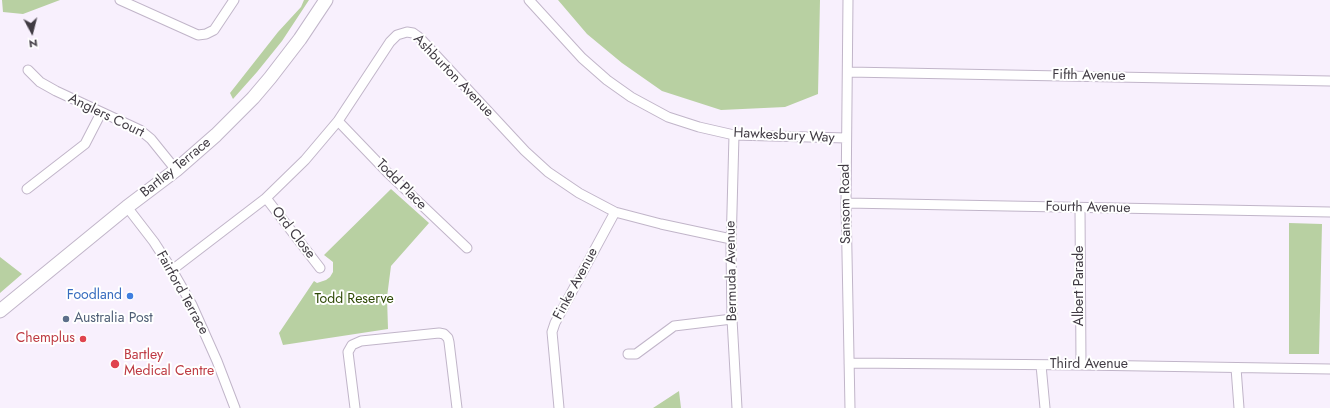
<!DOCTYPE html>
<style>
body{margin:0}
#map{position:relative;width:1330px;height:408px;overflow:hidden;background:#f8f0fd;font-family:Jost,sans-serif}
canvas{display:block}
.north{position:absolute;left:12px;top:12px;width:40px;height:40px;-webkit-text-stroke:3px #fff;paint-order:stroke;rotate:173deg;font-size:11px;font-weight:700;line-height:16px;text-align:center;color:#403b43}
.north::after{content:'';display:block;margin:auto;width:14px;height:18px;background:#403b43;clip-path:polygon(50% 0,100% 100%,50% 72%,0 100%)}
</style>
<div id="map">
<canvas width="1330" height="408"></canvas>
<div class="north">N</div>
</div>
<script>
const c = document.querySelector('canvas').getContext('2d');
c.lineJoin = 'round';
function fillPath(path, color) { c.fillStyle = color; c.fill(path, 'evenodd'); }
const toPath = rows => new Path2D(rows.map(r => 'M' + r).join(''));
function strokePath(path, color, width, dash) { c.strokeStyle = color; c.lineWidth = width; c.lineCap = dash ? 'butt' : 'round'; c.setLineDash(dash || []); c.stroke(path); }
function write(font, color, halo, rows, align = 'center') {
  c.font = font + ' Jost,sans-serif'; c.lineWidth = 4; c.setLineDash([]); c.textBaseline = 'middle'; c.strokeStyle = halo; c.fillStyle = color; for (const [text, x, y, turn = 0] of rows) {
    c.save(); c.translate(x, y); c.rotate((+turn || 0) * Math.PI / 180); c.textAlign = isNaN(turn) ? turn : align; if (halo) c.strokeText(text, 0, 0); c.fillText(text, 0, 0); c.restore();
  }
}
fillPath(toPath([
 [2,0,60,0,23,14,3,12],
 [304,0,309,0,282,41,257,72,233,99,230,93,278,32,301,7],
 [558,0,820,0,818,94,785,107,721,110,662,91,622,63,587,34],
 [391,189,429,223,391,266,387,297,388,329,283,345,279,333,314,281,317,283,326,280,330,277,333,272,333,262,324,255],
 [1289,223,1322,224,1319,354,1289,354],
 [0,257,22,274,0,293],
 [679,391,681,408,653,408]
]), '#b8d0a2');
const street = toPath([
 [120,0,198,35,206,34,214,30,234,0],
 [529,0,582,58,607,80,631,97,668,117,699,127,734,135,846,138],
 [848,0,846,203,850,408],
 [28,70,40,82,56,91,140,130,151,139,176,170],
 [848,72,1330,81],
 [338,121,387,172,467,248],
 [734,135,731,248,732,319,737,408],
 [27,189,85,144,101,113],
 [266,198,320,268],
 [846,203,1330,212],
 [127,207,154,242,172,270,192,305,217,361,235,408],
 [1080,208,1081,365],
 [172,270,266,198,305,160,338,121,390,42,397,35,407,32,413,33,420,38,525,151,548,172,579,193,615,212,661,224,731,239],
 [628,354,636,354,674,326,732,319],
 [849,363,1081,365,1330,369],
 [1041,365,1045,408],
 [1236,368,1239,408],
 [355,408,348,352,352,345,361,341,439,333,444,334,448,338,449,342,457,408],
 [559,408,552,332,555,323,615,212]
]);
const secondary = toPath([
 [0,311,127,207,176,170,216,135,253,98,270,78,300,39,326,0]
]);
strokePath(street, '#c1b5c9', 11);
strokePath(secondary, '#c1b5c9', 15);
strokePath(street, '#fff', 9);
strokePath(secondary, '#fff', 13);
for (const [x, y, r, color] of [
 [130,296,4,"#3f7fe0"],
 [66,319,4,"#5c6f8a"],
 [83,339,4,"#e0444e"],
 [115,364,5,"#e0444e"]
]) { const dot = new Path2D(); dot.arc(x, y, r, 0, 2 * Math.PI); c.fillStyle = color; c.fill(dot); strokePath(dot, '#fff', 1.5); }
write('14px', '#403b43', '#fff', [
 ["Ashburton Avenue",453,76,46],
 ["Fifth Avenue",1089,76,1],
 ["Anglers Court",106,116,26],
 ["Hawkesbury Way",784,136,3],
 ["Bartley Terrace",176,168,-39],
 ["Todd Place",401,185,45],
 ["Sansom Road",846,204,-91],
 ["Fourth Avenue",1088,208,1],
 ["Ord Close",293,233,52],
 ["Bermuda Avenue",732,271,-91],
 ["Finke Avenue",576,284,-62],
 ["Albert Parade",1080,286,-90],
 ["Fairford Terrace",182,293,61],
 ["Third Avenue",1089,365]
]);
write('14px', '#366cbe', '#fff', [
 ["Foodland",122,296]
], 'right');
write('14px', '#2e4905', '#fff', [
 ["Todd Reserve",354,300]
]);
write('14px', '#4e5e75', '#fff', [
 ["Australia Post",74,319]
], 'left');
write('14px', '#be3a42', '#fff', [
 ["Chemplus",75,339],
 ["Bartley",124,356,"left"],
 ["Medical Centre",124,372,"left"]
], 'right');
</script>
